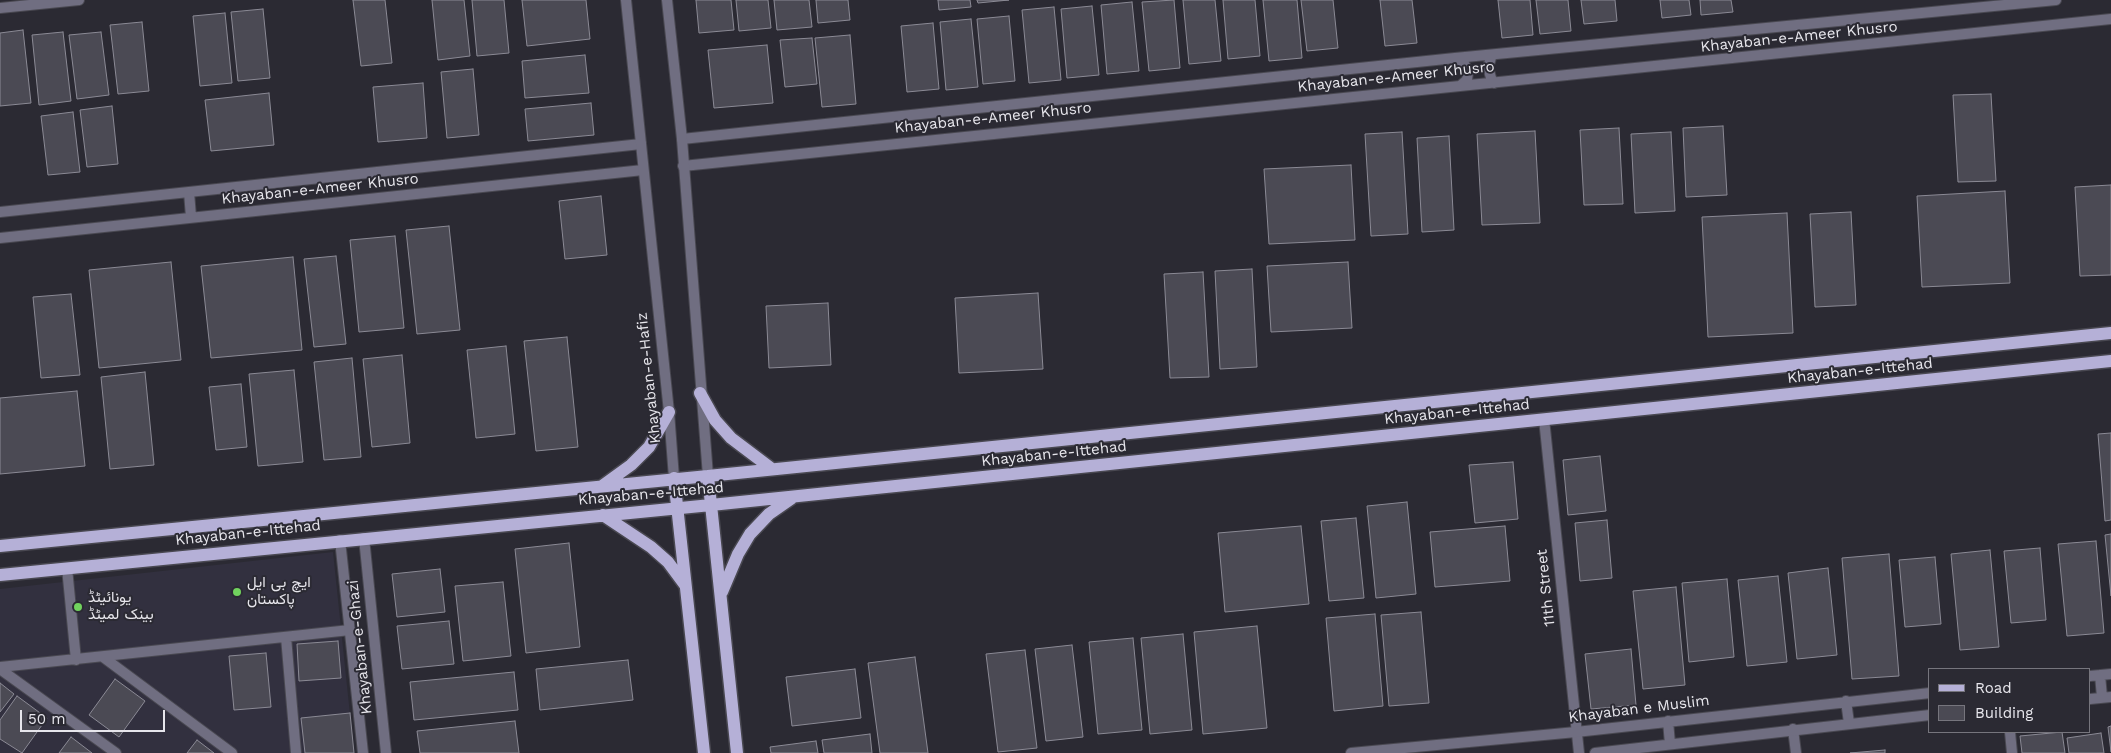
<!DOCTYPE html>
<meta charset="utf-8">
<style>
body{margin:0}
#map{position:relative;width:2111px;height:753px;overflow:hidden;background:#2b2a33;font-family:"Work Sans",sans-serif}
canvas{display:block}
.legend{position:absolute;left:1928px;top:668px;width:162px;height:65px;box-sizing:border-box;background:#2b2a33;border:1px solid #76757d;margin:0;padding:6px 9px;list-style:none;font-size:15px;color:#e7e6ec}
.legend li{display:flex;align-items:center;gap:10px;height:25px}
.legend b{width:25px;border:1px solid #76757d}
.scale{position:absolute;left:20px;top:710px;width:145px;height:22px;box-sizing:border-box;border:2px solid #e7e6ec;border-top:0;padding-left:6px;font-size:15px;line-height:18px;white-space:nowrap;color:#e7e6ec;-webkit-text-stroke:4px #2b2a33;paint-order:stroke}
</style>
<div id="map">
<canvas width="2111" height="753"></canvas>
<ul class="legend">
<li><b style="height:6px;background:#b5b0d7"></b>Road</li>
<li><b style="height:14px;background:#4b4a54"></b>Building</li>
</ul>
<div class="scale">50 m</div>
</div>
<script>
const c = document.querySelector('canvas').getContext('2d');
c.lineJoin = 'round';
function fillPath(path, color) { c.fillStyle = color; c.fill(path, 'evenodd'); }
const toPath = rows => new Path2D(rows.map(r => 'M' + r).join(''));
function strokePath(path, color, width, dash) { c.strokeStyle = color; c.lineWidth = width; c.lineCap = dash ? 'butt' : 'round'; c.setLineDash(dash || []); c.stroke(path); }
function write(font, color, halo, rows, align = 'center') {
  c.font = font + ' "Work Sans",Vazirmatn,sans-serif'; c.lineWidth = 4; c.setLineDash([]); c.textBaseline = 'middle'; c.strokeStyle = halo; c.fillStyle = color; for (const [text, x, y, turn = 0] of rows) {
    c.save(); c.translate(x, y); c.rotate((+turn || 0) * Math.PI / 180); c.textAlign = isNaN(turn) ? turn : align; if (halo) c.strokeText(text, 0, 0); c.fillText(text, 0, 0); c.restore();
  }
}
fillPath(toPath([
 [333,552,354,753,0,753,0,589]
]), '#32303f');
const building = toPath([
 [353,0,385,0,392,63,361,66,353,0],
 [432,0,464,0,470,56,438,60,432,0],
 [472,0,504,0,509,53,477,56,472,0],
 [522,0,586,0,590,39,527,46,522,0],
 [696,0,731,0,734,30,699,33,696,0],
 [736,0,768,0,771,28,739,31,736,0],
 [774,0,809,0,812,27,777,30,774,0],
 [816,0,848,0,850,20,818,23,816,0],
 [938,0,970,0,971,7,939,10,938,0],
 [977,0,1009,0,978,3,977,0],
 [1174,0,1180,68,1149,71,1142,2,1174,0],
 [1183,0,1215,0,1221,61,1189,64,1183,0],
 [1223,0,1255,0,1260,56,1228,59,1223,0],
 [1263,0,1297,0,1302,58,1269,61,1263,0],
 [1301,0,1333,0,1338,48,1307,51,1301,0],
 [1380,0,1412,0,1417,43,1385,46,1380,0],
 [1498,0,1530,0,1533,35,1502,38,1498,0],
 [1536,0,1568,0,1571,31,1540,34,1536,0],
 [1581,0,1615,0,1617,21,1584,24,1581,0],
 [1660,0,1689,0,1691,15,1662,18,1660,0],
 [1700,0,1731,0,1733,12,1701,15,1700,0],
 [1132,2,1139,71,1107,74,1101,5,1132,2],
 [1092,6,1099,75,1067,78,1061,9,1092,6],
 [1054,7,1061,80,1029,83,1022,10,1054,7],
 [263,9,270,78,238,81,231,12,263,9],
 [225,13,232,83,200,86,193,16,225,13],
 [1009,16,1015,81,983,84,977,19,1009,16],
 [971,19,978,87,946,90,940,22,971,19],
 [142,22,149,91,118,94,110,25,142,22],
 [933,23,939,89,907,92,901,26,933,23],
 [23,30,31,103,0,106,0,33,23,30],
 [63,32,71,101,39,105,32,35,63,32],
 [101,32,109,95,77,99,69,35,101,32],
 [850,35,856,104,822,107,815,38,850,35],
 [812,38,817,84,785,87,780,40,812,38],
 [767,45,773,103,714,108,708,50,767,45],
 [585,55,589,93,525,98,522,61,585,55],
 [473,69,479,135,447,138,441,72,473,69],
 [423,83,427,138,378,142,373,87,423,83],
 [269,93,274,145,211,151,205,100,269,93],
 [1991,94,1996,181,1958,182,1953,95,1991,94],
 [591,103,594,135,528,141,525,109,591,103],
 [112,106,118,164,87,167,80,110,112,106],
 [73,112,80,172,48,175,41,116,73,112],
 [1723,126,1727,195,1686,197,1683,128,1723,126],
 [1619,128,1623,204,1584,205,1580,130,1619,128],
 [1535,131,1540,223,1482,225,1477,134,1535,131],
 [1402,132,1408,234,1371,236,1365,134,1402,132],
 [1671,132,1675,211,1635,213,1631,134,1671,132],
 [1449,136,1454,230,1422,232,1417,138,1449,136],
 [1351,165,1355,240,1269,244,1264,169,1351,165],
 [2111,185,2111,275,2080,276,2075,187,2111,185],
 [2005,191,2010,283,1922,287,1917,196,2005,191],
 [601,196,607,255,565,259,559,201,601,196],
 [1851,212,1856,305,1815,307,1810,214,1851,212],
 [1787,213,1793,333,1708,337,1702,217,1787,213],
 [449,226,460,330,417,334,406,230,449,226],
 [395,236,404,328,359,332,350,240,395,236],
 [336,256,346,344,314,347,304,259,336,256],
 [293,257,302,350,211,358,201,266,293,257],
 [171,262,181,360,99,368,89,270,171,262],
 [1348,262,1352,328,1271,332,1267,266,1348,262],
 [1252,269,1257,367,1220,369,1215,271,1252,269],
 [1203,272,1209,377,1170,378,1164,274,1203,272],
 [1038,293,1043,369,959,373,955,298,1038,293],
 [71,294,80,375,41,378,33,297,71,294],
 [828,303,831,365,769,368,766,306,828,303],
 [567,337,578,447,536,451,524,341,567,337],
 [506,346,515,434,476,438,467,350,506,346],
 [402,355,410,443,372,447,363,359,402,355],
 [352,358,361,457,324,460,314,362,352,358],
 [294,370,303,462,258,466,249,374,294,370],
 [145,372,154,465,110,469,101,377,145,372],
 [241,384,247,447,216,450,209,387,241,384],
 [77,391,85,466,0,474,0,398,77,391],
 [2111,433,2111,520,2105,521,2098,434,2111,433],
 [1600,456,1606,511,1568,515,1563,460,1600,456],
 [1513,462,1518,519,1475,523,1469,465,1513,462],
 [1407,502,1416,594,1376,598,1367,506,1407,502],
 [1356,518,1364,598,1329,601,1321,521,1356,518],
 [1607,520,1612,578,1580,581,1575,523,1607,520],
 [1301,526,1309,604,1225,612,1218,533,1301,526],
 [1505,526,1510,581,1435,587,1430,532,1505,526],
 [2111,534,2111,596,2105,535,2111,534],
 [2096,541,2104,633,2067,636,2058,544,2096,541],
 [569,543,580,647,526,653,515,549,569,543],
 [2040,548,2046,620,2011,623,2004,551,2040,548],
 [1990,550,1999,647,1960,650,1951,554,1990,550],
 [1889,554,1899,676,1852,679,1842,558,1889,554],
 [1935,557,1941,624,1905,627,1899,560,1935,557],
 [1828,568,1837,655,1797,659,1788,573,1828,568],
 [440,569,445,612,397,617,392,574,440,569],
 [1778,576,1787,662,1747,666,1738,580,1778,576],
 [1727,579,1734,657,1689,662,1682,583,1727,579],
 [503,582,511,656,463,661,455,586,503,582],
 [1676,587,1685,685,1643,689,1633,591,1676,587],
 [1421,612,1429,703,1389,706,1381,615,1421,612],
 [1375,614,1383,706,1334,711,1326,618,1375,614],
 [449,621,454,664,402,669,397,626,449,621],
 [1257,626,1267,728,1203,734,1194,632,1257,626],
 [1183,634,1192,730,1150,734,1141,638,1183,634],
 [1133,638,1142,730,1098,734,1089,642,1133,638],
 [338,641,341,678,299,681,297,644,338,641],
 [1072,645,1083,737,1046,741,1035,649,1072,645],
 [1631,649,1636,705,1591,709,1585,654,1631,649],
 [1025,650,1037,748,998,752,986,654,1025,650],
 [266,653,271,707,234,710,229,656,266,653],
 [915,657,928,753,880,753,868,663,915,657],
 [628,660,633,700,540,710,536,669,628,660],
 [855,669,861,718,792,726,786,677,855,669],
 [514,672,518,710,414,720,410,682,514,672],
 [115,679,145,701,119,737,89,715,115,679],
 [0,683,14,694,0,712,0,683],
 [17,696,47,718,22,753,0,739,0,720,17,696],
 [350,713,354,753,305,753,301,718,350,713],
 [515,721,519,753,420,753,417,731,515,721],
 [2111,726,2111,752,2108,727,2111,726],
 [2062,732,2065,753,2022,753,2020,736,2062,732],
 [2101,733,2104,753,2069,753,2067,738,2101,733],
 [870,734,872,753,824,753,822,740,870,734],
 [71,737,92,753,59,753,71,737],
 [197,740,214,753,187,753,197,740],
 [816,741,818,753,771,753,770,747,816,741],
 [1885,750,1885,753,1850,753,1885,750]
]);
fillPath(building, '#4b4a54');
strokePath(building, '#8b8a95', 1);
const minor = toPath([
 [0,8,79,0],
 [1492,55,1488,67,1491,78,1494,83],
 [1455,58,1463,62,1468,71,1467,80,1460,86],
 [682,139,1455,58,2056,0],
 [683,166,2111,19],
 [189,192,191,217],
 [0,212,641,144],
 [0,238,643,170],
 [1544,419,1579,753],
 [67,568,76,660],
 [286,637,296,753],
 [103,657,232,753],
 [0,667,350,630],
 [0,669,116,753],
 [1793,729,1796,753],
 [2010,732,2012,753]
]);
const tertiary = toPath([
 [626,0,669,412,674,478],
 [667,0,682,139,708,476],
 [364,538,386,753],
 [340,540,363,753],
 [2100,675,2102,697],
 [2090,676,2111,674],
 [2090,699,2111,697],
 [1846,701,1849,723],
 [1668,721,1670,744],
 [1351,753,1576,732,1930,693],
 [1595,753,1930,715]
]);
const primary = toPath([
 [700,393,715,420,731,438,772,469],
 [708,476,737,753],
 [674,478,704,753],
 [602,486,631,465,649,447,669,412],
 [603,515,651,547,668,562,685,585],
 [0,546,708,476,2111,333],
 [0,575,711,505,2111,361],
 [722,592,738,554,750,534,769,514,792,498]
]);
strokePath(minor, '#494851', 12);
strokePath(tertiary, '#494851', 12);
strokePath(primary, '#494851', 15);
strokePath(minor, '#706e81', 10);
strokePath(tertiary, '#706e81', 10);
strokePath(primary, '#b5b0d7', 12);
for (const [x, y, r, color] of [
 [237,592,5,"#71d35e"],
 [78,607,5,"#71d35e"]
]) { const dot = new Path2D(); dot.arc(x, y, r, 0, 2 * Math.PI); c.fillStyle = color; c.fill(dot); strokePath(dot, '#2b2a33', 2); }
write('15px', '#e7e6ec', '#2b2a33', [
 ["Khayaban-e-Ameer Khusro",1799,37,-6],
 ["Khayaban-e-Ameer Khusro",1396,77,-6],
 ["Khayaban-e-Ameer Khusro",993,118,-6],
 ["Khayaban-e-Ameer Khusro",320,189,-6],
 ["Khayaban-e-Ittehad",1860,371,-6],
 ["Khayaban-e-Hafiz",649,378,-96],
 ["Khayaban-e-Ittehad",1457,412,-6],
 ["Khayaban-e-Ittehad",1054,454,-6],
 ["Khayaban-e-Ittehad",651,494,-5],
 ["Khayaban-e-Ittehad",248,533,-6],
 ["11th Street",1546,588,-96],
 ["Khayaban-e-Ghazi",360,647,-96],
 ["Khayaban e Muslim",1639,709,-7]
]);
write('15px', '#e7e6ec', '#2b2a33', [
 ["ایچ بی ایل",247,583],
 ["پاکستان",247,600],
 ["یونائیٹڈ",88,598],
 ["بینک لمیٹڈ",88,615]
], 'left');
</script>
